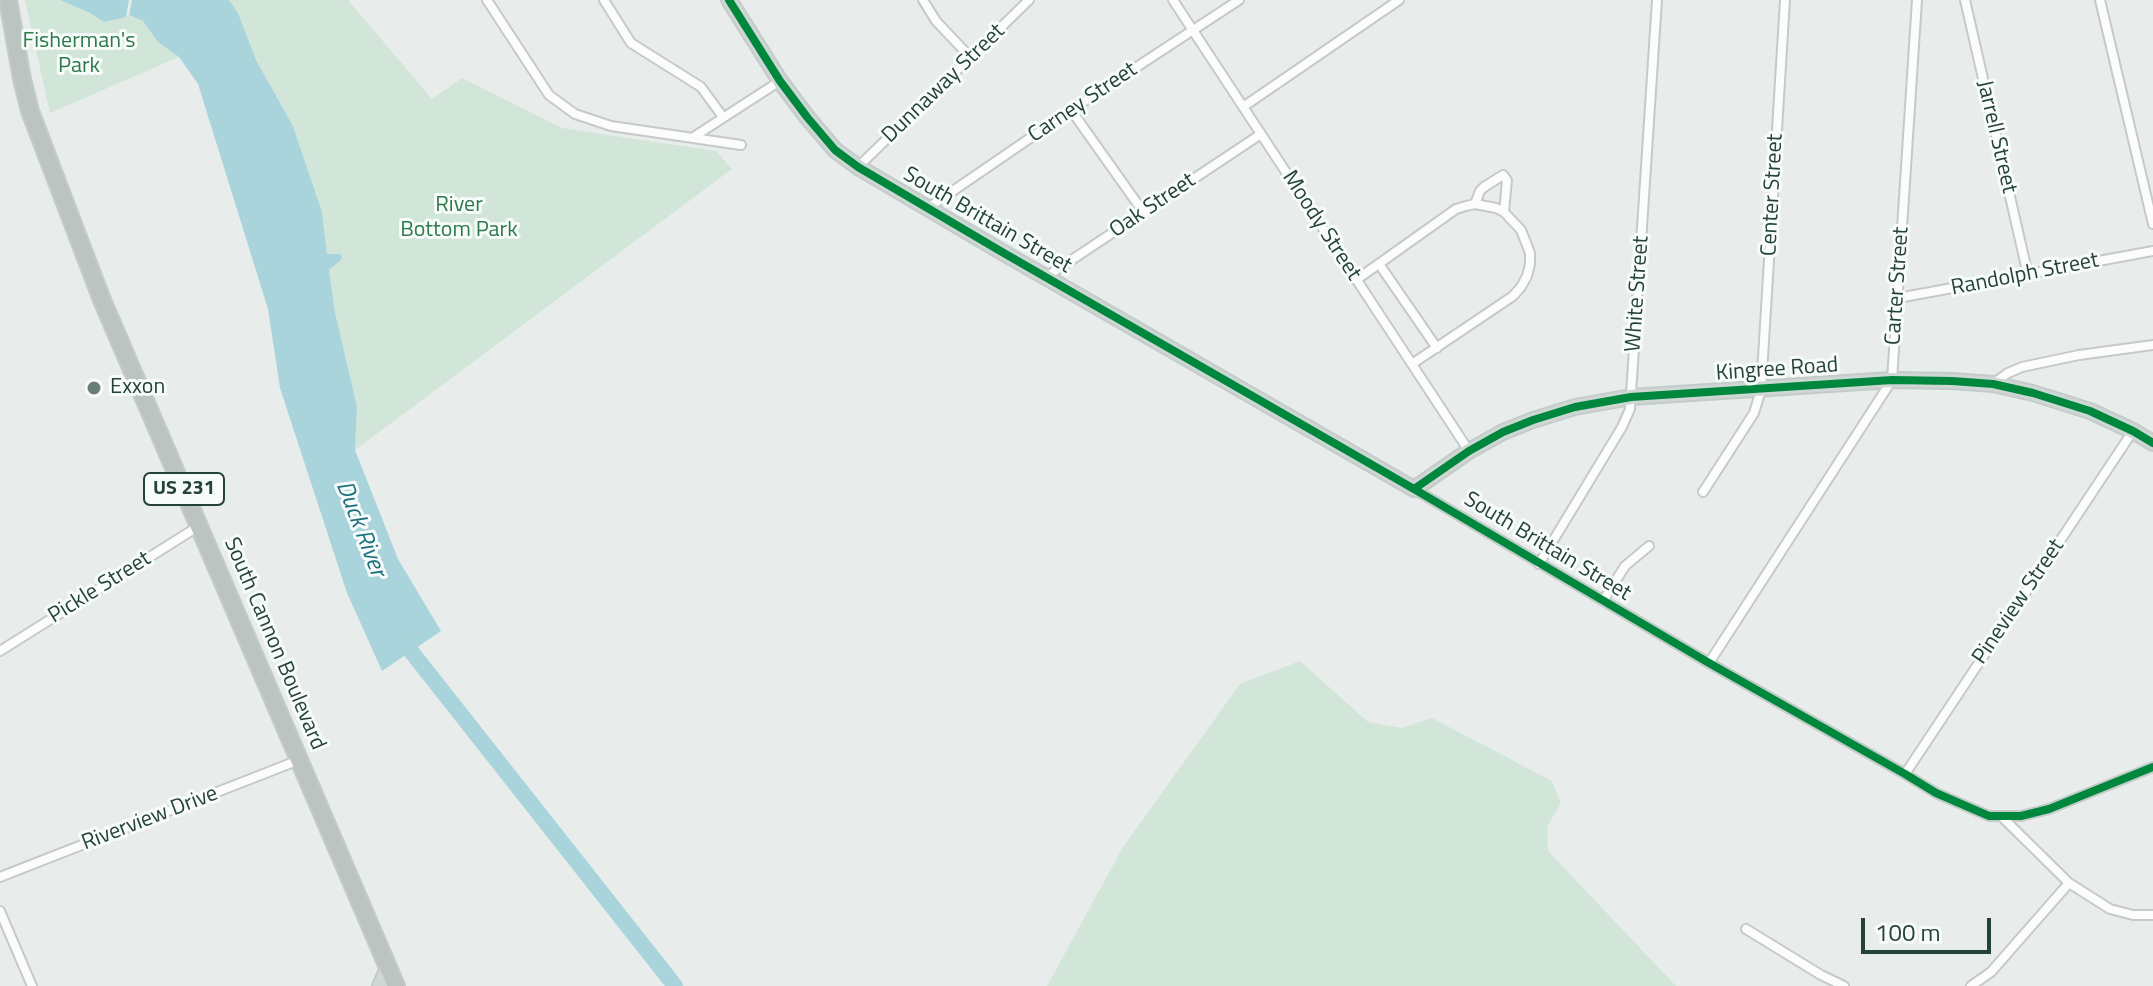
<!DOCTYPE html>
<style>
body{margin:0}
#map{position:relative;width:2153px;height:986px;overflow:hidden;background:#e8edeb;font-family:"Titillium Web",sans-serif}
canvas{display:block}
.scale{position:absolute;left:1861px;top:918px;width:130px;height:36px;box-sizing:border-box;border:4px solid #24423a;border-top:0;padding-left:10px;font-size:24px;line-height:28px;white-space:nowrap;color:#24423a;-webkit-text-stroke:6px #f7fbf9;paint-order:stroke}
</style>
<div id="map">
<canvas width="2153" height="986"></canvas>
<div class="scale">100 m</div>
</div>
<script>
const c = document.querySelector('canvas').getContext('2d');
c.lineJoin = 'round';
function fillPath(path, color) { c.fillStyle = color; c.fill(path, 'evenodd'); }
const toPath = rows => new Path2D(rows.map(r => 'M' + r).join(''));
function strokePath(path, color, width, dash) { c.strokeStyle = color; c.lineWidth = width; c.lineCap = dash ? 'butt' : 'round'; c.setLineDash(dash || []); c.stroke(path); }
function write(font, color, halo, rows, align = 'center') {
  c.font = font + ' "Titillium Web",sans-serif'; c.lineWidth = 6; c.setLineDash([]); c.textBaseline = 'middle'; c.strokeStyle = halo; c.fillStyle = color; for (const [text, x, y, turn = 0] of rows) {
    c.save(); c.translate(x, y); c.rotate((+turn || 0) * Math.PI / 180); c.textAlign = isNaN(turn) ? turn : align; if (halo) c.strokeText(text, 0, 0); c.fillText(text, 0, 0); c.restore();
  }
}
fillPath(toPath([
 [25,0,60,0,90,12,104,22,129,15,143,21,158,42,179,57,50,113],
 [229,0,348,0,432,99,462,78,562,128,716,151,732,169,355,450,357,407,335,312,329,270,341,260,340,254,327,255,322,212,293,126,256,60,238,13],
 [1300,661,1368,722,1402,728,1432,718,1552,781,1561,803,1547,827,1548,851,1676,986,1047,986,1123,847,1240,684]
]), '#d1e6d8');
fillPath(toPath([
 [60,0,129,0,126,17,104,22,90,13],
 [132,0,229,0,238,13,256,60,293,126,322,212,327,254,340,254,342,257,341,260,329,270,335,312,357,407,355,450,398,559,441,631,382,671,347,593,280,388,268,309,198,84,179,57,158,42,143,21,129,15]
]), '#a9d4db');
strokePath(toPath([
 [402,633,410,650,675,986]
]), '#a9d4db', 16);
const street = toPath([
 [487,0,549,95,575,114,611,126,741,145],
 [604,0,631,43,701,87,723,117],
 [923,0,936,21,971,58],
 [1173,0,1469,451],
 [1965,0,2028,275],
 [2100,0,2153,224],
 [1243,107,1399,0],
 [1071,110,1144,213],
 [695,136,780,81],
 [858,167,1029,0],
 [1475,204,1480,191,1484,187,1503,175,1507,180,1504,212],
 [928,208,1071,110,1239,0],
 [1379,264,1437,348],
 [1046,277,1261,134],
 [1356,280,1456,209,1466,206,1475,204,1496,208,1504,212,1521,230,1530,253,1530,264,1527,276,1521,287,1513,296,1412,364],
 [1898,298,2153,251],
 [1994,383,2008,373,2022,367,2079,355,2153,345],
 [1414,489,1709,663,1905,774,1936,793,1989,816,2021,816,2049,809,2153,767],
 [1703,492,1754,413,1761,390,1785,0],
 [1539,564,1622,427,1630,409,1657,0],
 [1603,601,1625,566,1649,546],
 [0,651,199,526],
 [1709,663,1892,380,1917,0],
 [1905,774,2133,431],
 [2002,817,2069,883,2110,909,2133,915,2153,915],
 [0,877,299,760],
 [0,911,32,986],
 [1746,929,1821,975,1844,986],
 [1971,986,1991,972,2069,883]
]);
const primary = toPath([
 [729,0,780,81,807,117,835,150,858,167,1002,252,1414,489,1469,451,1503,432,1533,420,1575,407,1631,397,1892,380,1952,381,1993,384,2033,393,2090,411,2133,431,2153,443],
 [380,986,388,968]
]);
const highway = toPath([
 [8,0,22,79,30,111,102,300,396,986]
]);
strokePath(street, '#c5cac8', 12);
strokePath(primary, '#c3ccc9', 18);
strokePath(highway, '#c3ccc9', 20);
strokePath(street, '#fcfcfc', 8);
strokePath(primary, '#cfd7d5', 14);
strokePath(highway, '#bcc4c2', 16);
strokePath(toPath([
 [729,0,780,81,807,117,835,150,858,167,1002,252,1414,489,1709,663,1905,774,1936,793,1989,816,2021,816,2049,809,2153,767],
 [1414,489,1469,451,1503,432,1533,420,1575,407,1631,397,1892,380,1952,381,1993,384,2033,393,2090,411,2133,431,2153,443]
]), '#00873e', 8);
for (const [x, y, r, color] of [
 [94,388,8,"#697e78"]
]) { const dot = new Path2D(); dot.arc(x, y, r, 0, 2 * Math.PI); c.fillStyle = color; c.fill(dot); strokePath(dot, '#f7fbf9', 3); }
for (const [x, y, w] of [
 [184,489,80]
]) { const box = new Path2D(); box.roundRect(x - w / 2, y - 16, w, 32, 6); c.fillStyle = '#f7fbf9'; c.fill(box); strokePath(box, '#24423a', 2); }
write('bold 20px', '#24423a', null, [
 ["US 231",184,489]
]);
write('22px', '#2d7a4b', '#f7fbf9', [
 ["Fisherman's",79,42],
 ["Park",79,67],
 ["River",459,206],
 ["Bottom Park",459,231]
]);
write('22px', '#24423a', '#f7fbf9', [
 ["Dunnaway Street",944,84,-44],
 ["Carney Street",1083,103,-34],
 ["Jarrell Street",1996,137,77],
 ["Center Street",1773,195,-87],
 ["Oak Street",1153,206,-34],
 ["South Brittain Street",987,221,30],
 ["Moody Street",1321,226,57],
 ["Randolph Street",2025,275,-11],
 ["Carter Street",1898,286,-86],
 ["White Street",1638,294,-86],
 ["Kingree Road",1777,370,-4],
 ["South Brittain Street",1547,547,31],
 ["Pickle Street",100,588,-32],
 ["Pineview Street",2019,602,-56],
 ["South Cannon Boulevard",274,644,67],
 ["Riverview Drive",150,819,-21]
]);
write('22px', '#24423a', '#f7fbf9', [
 ["Exxon",110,388]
], 'left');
write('italic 24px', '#1c6f80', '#f7fbf9', [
 ["Duck River",360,529,69]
]);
</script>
